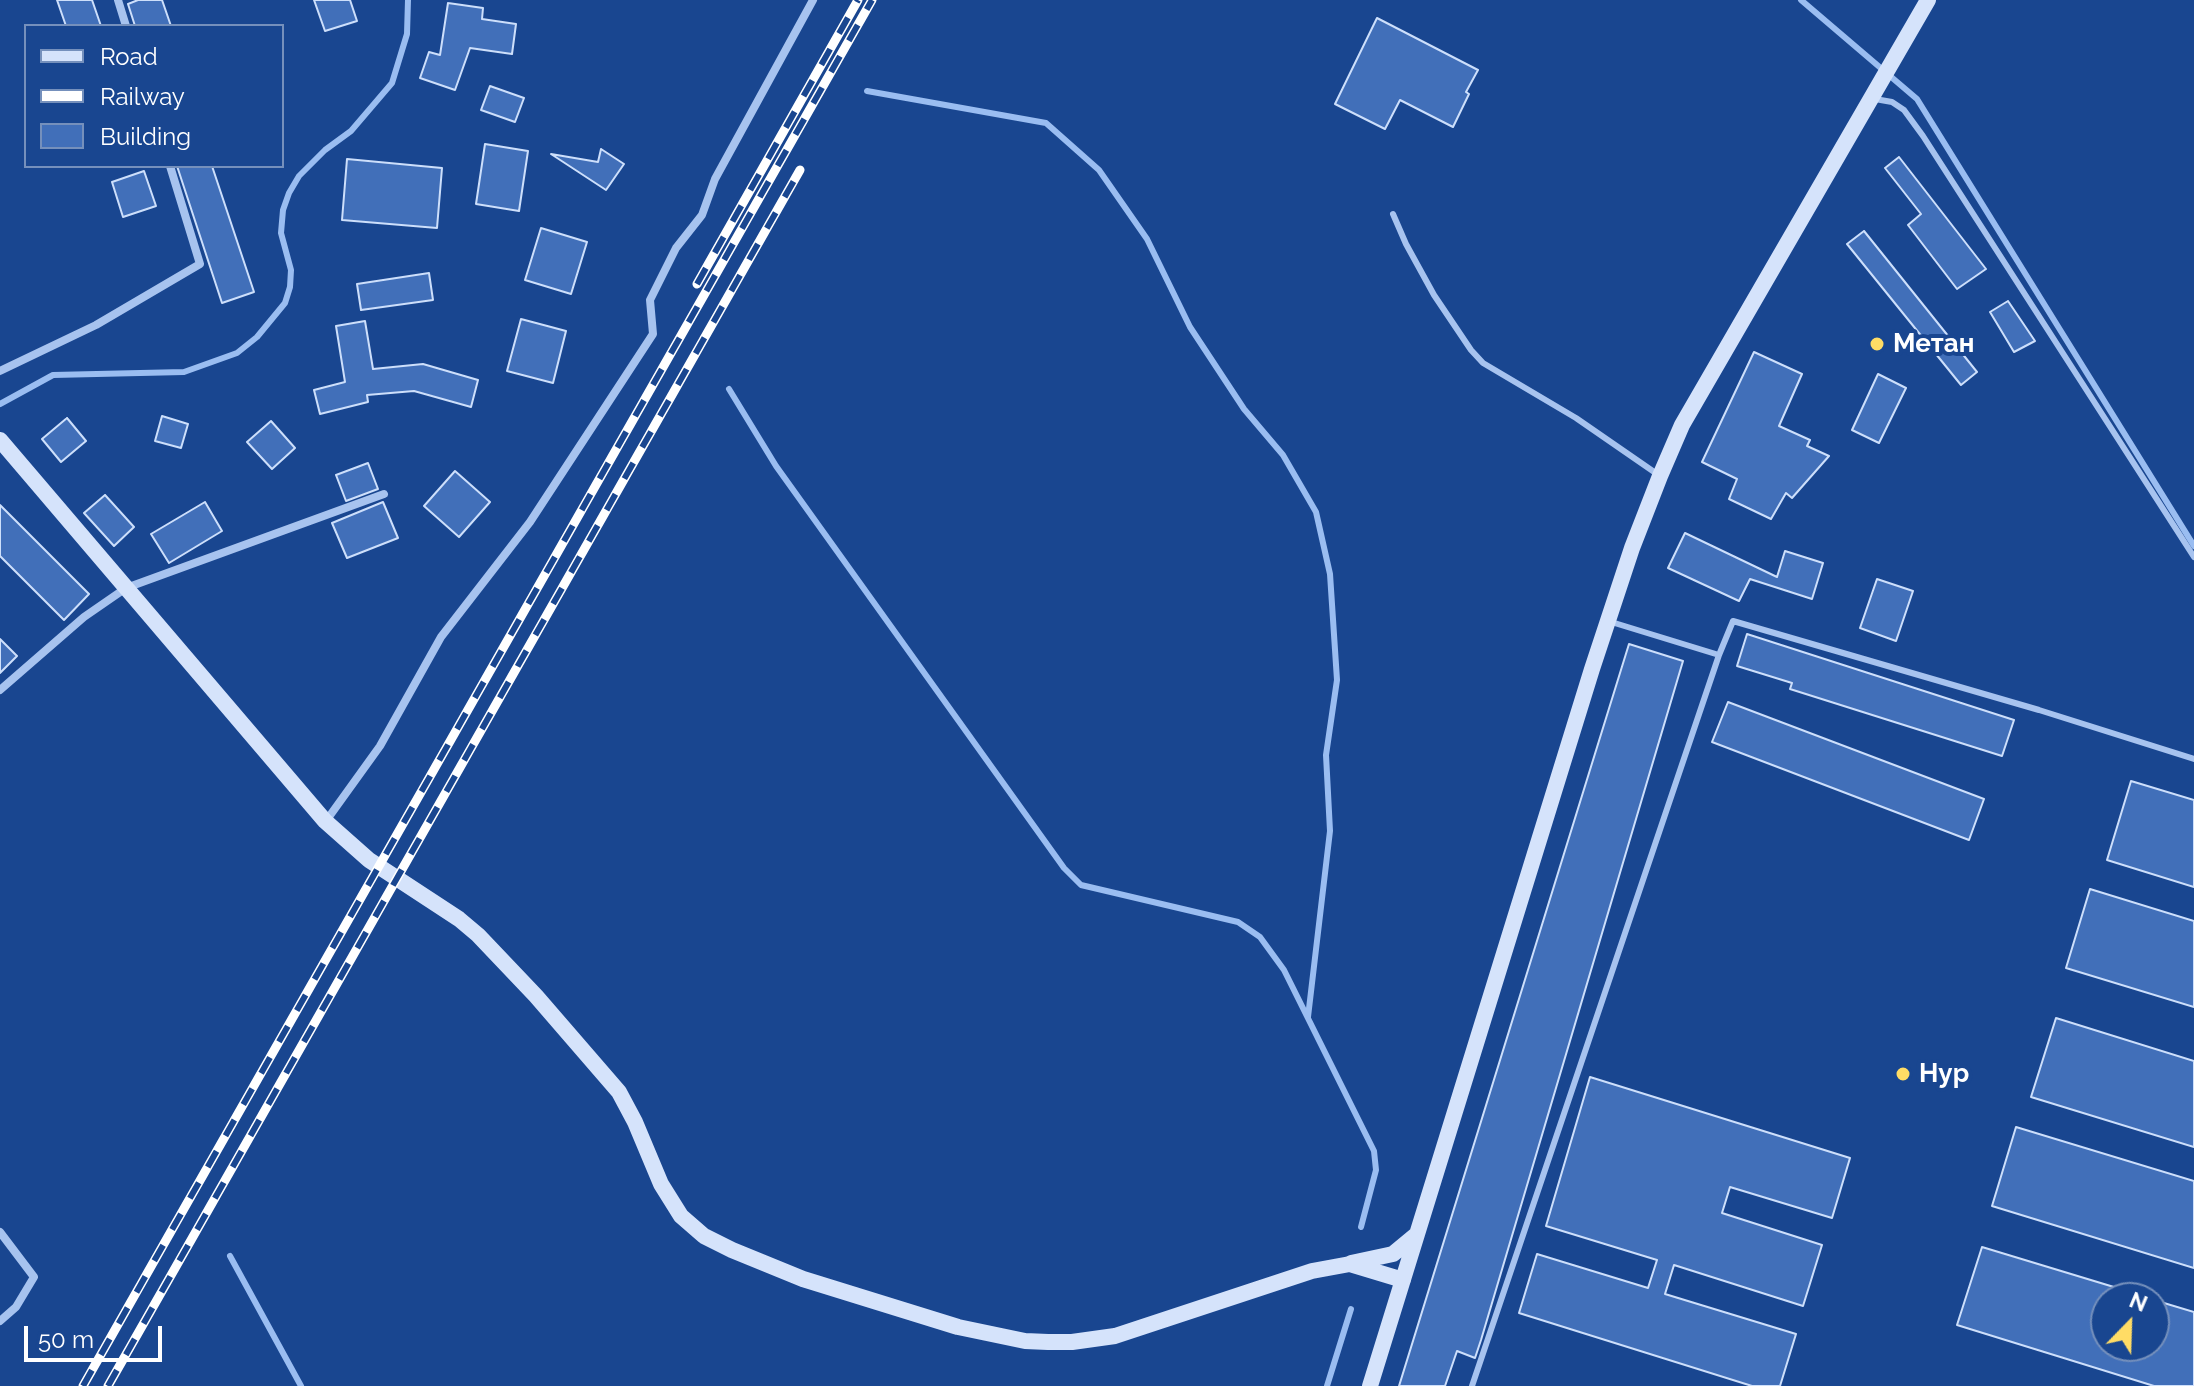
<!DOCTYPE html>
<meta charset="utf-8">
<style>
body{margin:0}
#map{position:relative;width:2194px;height:1386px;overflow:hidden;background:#194690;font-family:Raleway,sans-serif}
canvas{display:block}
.legend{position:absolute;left:24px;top:24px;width:260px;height:144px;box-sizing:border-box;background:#194690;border:2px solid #7590bc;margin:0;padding:10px 14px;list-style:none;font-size:24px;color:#fff}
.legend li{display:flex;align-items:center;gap:16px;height:40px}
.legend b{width:40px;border:2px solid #7590bc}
.north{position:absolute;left:2090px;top:1282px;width:80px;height:80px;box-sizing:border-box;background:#194690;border:2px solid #7590bc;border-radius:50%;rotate:23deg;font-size:22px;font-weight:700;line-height:32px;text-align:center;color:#fff}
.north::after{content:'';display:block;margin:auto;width:28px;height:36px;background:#ffdc65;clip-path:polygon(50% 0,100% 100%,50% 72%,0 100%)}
.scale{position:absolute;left:24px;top:1326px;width:138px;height:36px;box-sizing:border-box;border:4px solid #fff;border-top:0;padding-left:10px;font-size:24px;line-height:28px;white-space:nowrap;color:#fff;-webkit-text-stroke:6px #194690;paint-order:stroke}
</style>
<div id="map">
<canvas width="2194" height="1386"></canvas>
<ul class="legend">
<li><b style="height:10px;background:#d5e3fb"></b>Road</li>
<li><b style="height:10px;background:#fff"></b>Railway</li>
<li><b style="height:22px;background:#416fb9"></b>Building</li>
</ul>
<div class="north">N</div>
<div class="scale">50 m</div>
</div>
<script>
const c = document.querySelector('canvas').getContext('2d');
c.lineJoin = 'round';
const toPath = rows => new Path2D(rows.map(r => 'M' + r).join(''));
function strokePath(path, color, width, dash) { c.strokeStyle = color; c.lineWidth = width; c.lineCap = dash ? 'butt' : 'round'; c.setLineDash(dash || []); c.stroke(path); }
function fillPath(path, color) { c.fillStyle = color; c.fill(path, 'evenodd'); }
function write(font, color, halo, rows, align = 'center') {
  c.font = font + ' Raleway,sans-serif'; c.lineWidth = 8; c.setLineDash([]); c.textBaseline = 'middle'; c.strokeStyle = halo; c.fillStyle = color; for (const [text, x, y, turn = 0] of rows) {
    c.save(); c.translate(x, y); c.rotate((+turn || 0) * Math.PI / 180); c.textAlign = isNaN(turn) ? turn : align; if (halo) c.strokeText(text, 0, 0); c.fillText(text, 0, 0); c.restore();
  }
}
strokePath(toPath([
 [1801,0,1917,99,2194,546],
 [867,91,1046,123,1099,170,1147,239,1190,327,1244,409,1283,455,1316,512,1330,574,1337,680,1326,755,1330,831,1308,1017],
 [729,389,776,466,1064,868,1081,885,1238,922,1260,937,1284,970,1374,1151,1376,1170,1361,1227],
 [0,404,53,375,184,372,237,353,257,337,285,303,290,287,291,270,281,233,283,210,289,193,299,176,325,150,351,131,392,83,407,34,408,0],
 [230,1256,301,1386],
 [1327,1386,1351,1309]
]), '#9abdf1', 6);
const building = toPath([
 [57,0,92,0,101,26,66,26,57,0],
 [138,0,162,0,171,26,135,26,128,4,138,0],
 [314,0,350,0,357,21,325,31,314,0],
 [448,3,483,8,482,19,516,24,512,54,470,48,455,90,420,78,429,52,440,55,448,3],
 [1377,18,1478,70,1466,92,1469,94,1453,127,1400,100,1385,129,1335,104,1377,18],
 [490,86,524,98,515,122,481,110,490,86],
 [485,144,528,151,519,211,476,204,485,144],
 [601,149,624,164,606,190,551,154,598,162,601,149],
 [1899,157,1986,269,1957,289,1908,225,1921,214,1885,168,1899,157],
 [347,159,442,168,437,228,342,220,347,159],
 [177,166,212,166,254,292,222,303,177,166],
 [144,171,156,206,123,217,112,182,144,171],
 [541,228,587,242,571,294,525,280,541,228],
 [1864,231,1977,372,1961,385,1847,244,1864,231],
 [429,273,433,300,361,310,357,284,429,273],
 [2008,301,2035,341,2014,352,1990,312,2008,301],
 [521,319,566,331,553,383,507,371,521,319],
 [365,321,373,369,423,364,478,380,471,407,414,391,367,395,368,402,320,414,314,390,345,382,336,326,365,321],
 [1754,352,1802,374,1779,426,1810,440,1807,446,1829,456,1792,498,1786,493,1771,519,1729,499,1737,479,1702,462,1754,352],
 [1878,374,1906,388,1879,443,1852,430,1878,374],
 [162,416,188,424,181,448,155,441,162,416],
 [67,418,86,441,61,462,42,439,67,418],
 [271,421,295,448,272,469,247,442,271,421],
 [368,463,378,489,346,501,336,475,368,463],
 [455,471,490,502,459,537,424,506,455,471],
 [105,495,134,527,114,546,84,513,105,495],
 [205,502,222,531,169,563,151,534,205,502],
 [383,502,398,538,347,558,332,523,383,502],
 [0,505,89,594,64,620,0,556,0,505],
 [1685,533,1777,577,1785,551,1823,563,1812,599,1750,579,1739,601,1668,568,1685,533],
 [1877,579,1913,591,1896,641,1860,628,1877,579],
 [1747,634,2014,720,2002,756,1790,689,1792,683,1737,666,1747,634],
 [0,639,17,656,0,673,0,639],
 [1629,644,1683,661,1481,1340,1475,1358,1457,1351,1445,1386,1399,1386,1629,644],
 [1728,702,1984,799,1969,840,1712,742,1728,702],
 [2131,781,2194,800,2194,887,2107,860,2131,781],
 [2090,889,2194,921,2194,1007,2066,968,2090,889],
 [2056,1018,2194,1061,2194,1147,2031,1097,2056,1018],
 [1590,1077,1850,1158,1832,1218,1730,1187,1722,1213,1822,1245,1803,1306,1674,1265,1665,1294,1796,1334,1780,1386,1752,1386,1519,1313,1537,1254,1648,1288,1657,1260,1546,1226,1590,1077],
 [2016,1127,2194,1181,2194,1268,1992,1206,2016,1127],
 [1982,1247,2137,1294,2137,1298,2106,1298,2106,1346,2154,1346,2154,1300,2194,1312,2194,1386,2154,1386,1957,1325,1982,1247]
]);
fillPath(building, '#416fb9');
strokePath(building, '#cddffb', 2);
strokePath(toPath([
 [1875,99,1892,102,1904,110,1923,136,2194,557],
 [1393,214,1406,244,1434,295,1471,350,1483,363,1576,418,1660,476],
 [1608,621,1719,655],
 [1472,1386,1719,655,1733,621,2039,710,2194,759]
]), '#a7c3ef', 6);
strokePath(toPath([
 [118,0,126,26],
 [0,371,96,325,200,264,170,166],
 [0,690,84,617,126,588,384,494],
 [326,821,380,746,441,637,530,522,653,334,650,300,676,248,702,215,715,179,813,0],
 [0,1232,34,1277,16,1307,0,1321]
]), '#a7c3ef', 8);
strokePath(toPath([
 [0,440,325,821,369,860,459,919,478,935,536,996,619,1092,635,1122,661,1184,681,1216,704,1236,732,1250,803,1279,958,1327,1025,1341,1048,1342,1072,1342,1115,1336,1312,1271,1350,1264,1403,1280],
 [1351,1263,1393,1254,1416,1235],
 [1370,1386,1592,669,1632,548,1660,476,1682,425,1928,0]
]), '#d5e3fb', 16);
const rail = toPath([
 [697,284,858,0],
 [83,1386,872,0],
 [108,1386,800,170]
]);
strokePath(rail, '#fff', 9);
strokePath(rail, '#194690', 6, [18]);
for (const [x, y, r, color] of [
 [1877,344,8,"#ffdc65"],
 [1903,1074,8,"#ffdc65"]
]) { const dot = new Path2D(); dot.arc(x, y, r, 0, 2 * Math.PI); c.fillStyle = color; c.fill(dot); strokePath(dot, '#194690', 3); }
write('bold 26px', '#fff', '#194690', [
 ["Метан",1893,344],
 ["Нур",1919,1074]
], 'left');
</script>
